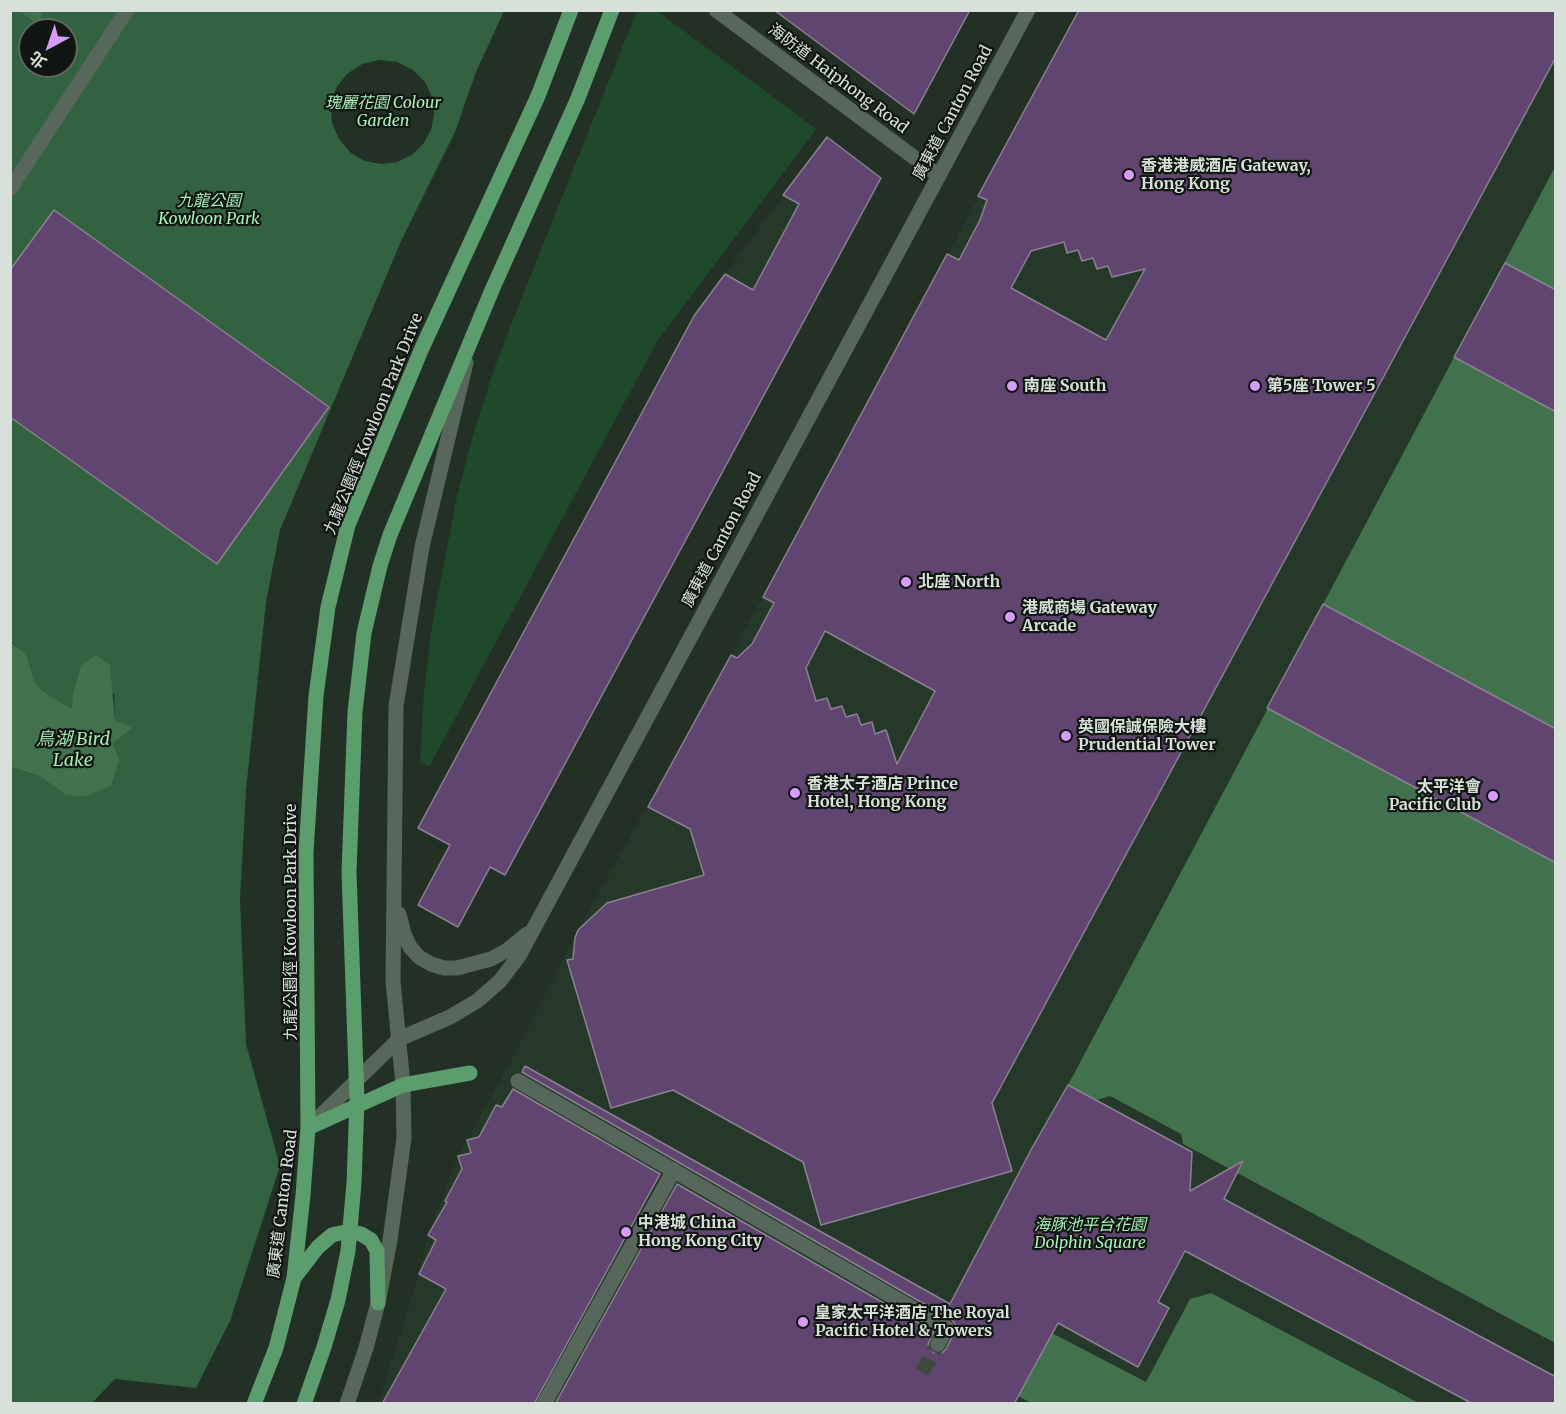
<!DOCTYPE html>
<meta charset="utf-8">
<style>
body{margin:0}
#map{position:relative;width:1566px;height:1414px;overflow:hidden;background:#233026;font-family:Merriweather,"Noto Sans TC",serif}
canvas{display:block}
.frame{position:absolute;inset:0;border:12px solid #d7e0d9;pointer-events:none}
.north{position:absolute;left:18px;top:18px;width:60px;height:60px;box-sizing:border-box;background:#111612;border:2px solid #606762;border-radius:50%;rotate:220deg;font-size:16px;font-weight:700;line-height:24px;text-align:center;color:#d7e0d9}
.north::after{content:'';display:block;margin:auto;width:21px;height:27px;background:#d79bf9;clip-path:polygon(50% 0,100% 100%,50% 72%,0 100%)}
</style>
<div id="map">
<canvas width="1566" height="1414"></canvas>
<div class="frame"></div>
<div class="north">北</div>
</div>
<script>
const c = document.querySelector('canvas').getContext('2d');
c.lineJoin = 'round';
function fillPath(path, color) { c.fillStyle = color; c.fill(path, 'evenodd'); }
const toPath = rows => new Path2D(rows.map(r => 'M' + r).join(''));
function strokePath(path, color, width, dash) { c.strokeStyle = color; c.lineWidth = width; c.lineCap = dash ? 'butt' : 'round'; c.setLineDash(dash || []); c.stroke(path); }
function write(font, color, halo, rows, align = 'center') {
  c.font = font + ' Merriweather,"Noto Sans TC",serif'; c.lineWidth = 4.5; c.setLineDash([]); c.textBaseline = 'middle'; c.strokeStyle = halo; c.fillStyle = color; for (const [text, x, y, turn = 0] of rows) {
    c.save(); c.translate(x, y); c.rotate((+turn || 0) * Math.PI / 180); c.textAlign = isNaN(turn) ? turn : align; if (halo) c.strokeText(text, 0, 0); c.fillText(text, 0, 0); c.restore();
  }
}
fillPath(toPath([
 [1079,11,1555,11,1555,167,1097,1100,1110,1096,1181,1134,1183,1144,1555,1343,1555,1403,1419,1403,1211,1293,1190,1299,1146,1383,1019,1396,1033,1403,378,1404,419,1274,428,1235,458,1156,512,1059,578,930,731,655],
 [827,137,881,178,805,318,725,274]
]), '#253829');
fillPath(toPath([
 [637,11,657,11,816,129,658,340,429,767,420,762,424,692,432,626,457,496,474,432,494,369,518,307]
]), '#1e492b');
fillPath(toPath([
 [43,10,504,11,476,72,455,132,401,241,280,530,266,602,246,790,240,899,246,1044,280,1166,230,1321,196,1388,115,1379,92,1403,11,1403,11,767,39,776,64,794,113,743,115,720,114,693,73,710,44,692,35,683,26,653,11,642,11,417,217,564,329,407,54,210,11,270,11,11,19,11,37,26],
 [30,30,66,30,66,66,30,66],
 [379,60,397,62,413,70,425,82,433,99,434,115,431,130,423,144,412,155,397,162,381,164,365,161,351,153,339,139,332,123,331,105,336,88,347,74,362,64]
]), '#32623f');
fillPath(toPath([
 [19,11,43,11,38,26],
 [1555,167,1555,1343,1183,1144,1181,1134,1110,1096,1097,1100,1068,1085],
 [10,642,26,653,35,683,44,692,72,709,73,695,81,665,96,655,110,665,115,720,132,728,113,743,119,761,111,786,84,797,64,794,39,776,11,767],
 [1211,1293,1419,1403,1033,1404,1018,1396,1052,1333,1146,1382,1190,1299]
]), '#41714d');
const building = toPath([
 [774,10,970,10,914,114,774,10],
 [1079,10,1556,10,1556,57,992,1103,1012,1171,821,1225,803,1162,673,1090,611,1108,567,960,573,959,575,938,578,930,607,903,704,875,690,829,648,807,731,655,737,658,752,644,774,603,763,597,947,254,959,260,980,220,987,200,978,196,1079,10],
 [1064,242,1067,253,1078,250,1082,261,1093,258,1097,269,1108,266,1112,277,1145,269,1106,340,1011,288,1031,251,1064,242],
 [825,631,935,691,897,764,886,730,875,734,872,722,861,725,857,714,846,717,842,706,831,709,827,698,816,701,806,668,825,631],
 [827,137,881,178,505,875,490,867,458,927,418,905,450,845,418,828,694,316,725,274,753,290,799,204,783,195,827,137],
 [54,210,329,407,217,564,10,417,10,270,54,210],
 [1505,263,1556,290,1556,412,1454,357,1505,263],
 [1323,604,1556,729,1556,863,1267,708,1323,604],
 [525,1066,950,1304,1032,1148,1068,1085,1192,1152,1190,1191,1243,1161,1224,1199,1556,1377,1556,1404,1473,1404,1185,1251,1158,1302,1169,1308,1138,1367,1058,1323,1014,1404,555,1404,677,1184,934,1332,928,1344,930,1349,934,1353,942,1353,946,1349,957,1327,952,1320,522,1072,525,1066],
 [513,1089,660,1174,534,1404,382,1404,446,1289,419,1274,436,1240,428,1235,447,1202,445,1201,462,1169,458,1156,471,1153,467,1140,479,1137,496,1105,502,1107,513,1089]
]);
fillPath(building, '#614571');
strokePath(building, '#8b8291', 1.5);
strokePath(toPath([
 [922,1372,938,1344]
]), '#3e4a41', 15, [15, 8]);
strokePath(toPath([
 [10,189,127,10],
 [518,1081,947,1328,938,1344],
 [544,1404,674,1170]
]), '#58675b', 15);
strokePath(toPath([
 [716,10,939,176],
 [399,914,404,934,410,947,419,957,431,964,444,968,457,968,491,959,506,951,527,934],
 [308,1128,399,1039,450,1017,477,1001,500,981,519,956,1028,10],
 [347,1404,366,1348,378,1303,390,1240,404,1138,403,1085,393,981,396,706,422,547,466,363]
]), '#58675b', 15);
strokePath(toPath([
 [308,1128,403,1085,470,1073],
 [294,1278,318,1247,332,1235,349,1231,361,1234,371,1240,377,1251,378,1303],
 [254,1404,276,1348,294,1278,303,1195,308,1128,306,852,316,696,328,607,348,525,422,348,538,96,571,10],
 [304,1404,324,1347,338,1300,348,1251,354,1183,357,1100,349,872,355,712,364,633,380,566,390,535,492,290,578,98,612,10]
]), '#5c9d6e', 15);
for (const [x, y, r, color] of [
 [1129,175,6,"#d79bf9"],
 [1012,386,6,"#d79bf9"],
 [1255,386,6,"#d79bf9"],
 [906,582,6,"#d79bf9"],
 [1010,617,6,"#d79bf9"],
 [1066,736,6,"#d79bf9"],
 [795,793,6,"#d79bf9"],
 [1493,796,6,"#d79bf9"],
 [626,1232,6,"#d79bf9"],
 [803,1322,6,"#d79bf9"]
]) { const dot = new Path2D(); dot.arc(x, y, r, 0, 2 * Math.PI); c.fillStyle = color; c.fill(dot); strokePath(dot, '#111612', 2); }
write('16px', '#d7e0d9', '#111612', [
 ["海防道 Haiphong Road",838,79,37],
 ["廣東道 Canton Road",953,113,-62],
 ["九龍公園徑 Kowloon Park Drive",374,424,-68],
 ["廣東道 Canton Road",722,540,-62],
 ["九龍公園徑 Kowloon Park Drive",291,922,-90],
 ["廣東道 Canton Road",283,1204,-83]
]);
write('italic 16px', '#a7f1b8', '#111612', [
 ["瑰麗花園 Colour",383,103],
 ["Garden",383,121],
 ["九龍公園",209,201],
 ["Kowloon Park",209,219],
 ["海豚池平台花園",1090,1225],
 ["Dolphin Square",1090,1243]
]);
write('bold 16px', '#d7e0d9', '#111612', [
 ["香港港威酒店 Gateway,",1141,166],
 ["Hong Kong",1141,184],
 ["南座 South",1024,386],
 ["第5座 Tower 5",1267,386],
 ["北座 North",918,582],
 ["港威商場 Gateway",1022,608],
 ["Arcade",1022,626],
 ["英國保誠保險大樓",1078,727],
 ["Prudential Tower",1078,745],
 ["香港太子酒店 Prince",807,784],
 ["Hotel, Hong Kong",807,802],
 ["太平洋會",1481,787,"right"],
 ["Pacific Club",1481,805,"right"],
 ["中港城 China",638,1223],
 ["Hong Kong City",638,1241],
 ["皇家太平洋酒店 The Royal",815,1313],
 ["Pacific Hotel & Towers",815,1331]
], 'left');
write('italic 18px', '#a0eab1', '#111612', [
 ["鳥湖 Bird",73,740],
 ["Lake",73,761]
]);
</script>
